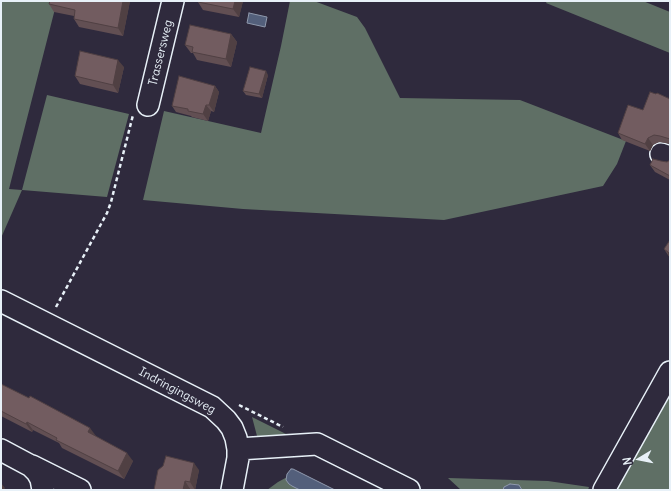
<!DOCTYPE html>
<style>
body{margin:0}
#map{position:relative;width:671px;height:491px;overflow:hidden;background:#2f2a3d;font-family:Delius,sans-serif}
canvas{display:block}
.frame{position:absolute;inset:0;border:2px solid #e8f1f8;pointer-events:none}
.north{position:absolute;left:619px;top:439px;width:40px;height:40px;-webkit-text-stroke:3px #2f2a3d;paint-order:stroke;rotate:260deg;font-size:11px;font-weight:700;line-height:16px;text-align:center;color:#e8f1f8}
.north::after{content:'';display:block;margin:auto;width:14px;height:18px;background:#e8f1f8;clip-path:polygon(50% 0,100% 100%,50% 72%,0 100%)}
</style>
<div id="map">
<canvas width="671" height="491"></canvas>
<div class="frame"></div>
<div class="north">N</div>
</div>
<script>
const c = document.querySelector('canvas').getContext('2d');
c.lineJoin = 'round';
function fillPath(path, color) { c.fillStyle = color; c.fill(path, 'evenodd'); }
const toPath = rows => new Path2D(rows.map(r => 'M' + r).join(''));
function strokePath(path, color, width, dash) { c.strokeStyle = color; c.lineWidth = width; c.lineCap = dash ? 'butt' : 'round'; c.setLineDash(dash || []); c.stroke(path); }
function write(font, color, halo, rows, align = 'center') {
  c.font = font + ' Delius,sans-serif'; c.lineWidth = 3; c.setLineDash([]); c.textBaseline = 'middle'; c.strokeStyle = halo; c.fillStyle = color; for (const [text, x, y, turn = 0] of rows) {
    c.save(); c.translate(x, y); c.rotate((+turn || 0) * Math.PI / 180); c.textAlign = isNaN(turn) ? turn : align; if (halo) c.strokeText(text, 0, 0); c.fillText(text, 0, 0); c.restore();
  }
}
fillPath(toPath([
 [1,1,57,1,9,189,22,190,47,95,129,114,107,197,22,190,1,238],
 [290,1,314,1,357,17,365,28,400,98,520,100,626,141,617,164,603,186,444,220,243,209,143,200,164,111,261,133,281,46],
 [547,1,643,1,670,12,670,53,546,3],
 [670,394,670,490,617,490,622,480],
 [252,417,294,438,269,439,257,436],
 [291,475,329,490,267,490,278,482],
 [448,478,548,481,589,487,588,490,461,490]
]), '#5f6f65');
const water = toPath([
 [249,13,267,17,265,27,247,23,249,13],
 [291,469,293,469,335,490,300,490,292,486,289,484,286,480,287,474,291,469],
 [510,484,519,485,522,490,503,490,504,487,510,484]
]);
fillPath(water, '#535f7b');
strokePath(water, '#8f99ad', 1);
const minor = toPath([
 [148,105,173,1],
 [661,154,670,157],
 [1,301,212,407,226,420,232,428,236,438,238,449,238,458,232,490],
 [238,449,317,444,409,490],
 [1,450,31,466,37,472,41,479,43,490],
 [32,466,80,490],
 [604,490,670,372]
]);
strokePath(minor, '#e8f1f8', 24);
strokePath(toPath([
 [56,307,107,213,111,202,133,115],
 [239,405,283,427]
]), '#e8f1f8', 2.5, [4, 3]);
strokePath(minor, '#2f2a3d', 21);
fillPath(toPath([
 [130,1,123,36,79,27,74,19,74,16,54,12,49,4],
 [198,1,243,1,239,17,203,10,198,2],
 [231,34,237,42,231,67,197,60,193,53,191,53,185,45],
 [124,67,118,93,80,84,75,76],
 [268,75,262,98,246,95,243,91],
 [215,86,219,92,214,112,211,111,208,121,192,117,191,116,176,112,172,106],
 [670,99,670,144,665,143,659,142,653,145,650,151,622,140,618,133,643,110],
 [670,160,670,180,655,172,650,165,661,161,667,162],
 [670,240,670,258,664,249],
 [1,384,96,436,133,461,124,479,62,448,59,443,33,430,32,432,1,416],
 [158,470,199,470,195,490,190,489]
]), '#624f53');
fillPath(toPath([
 [123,1,130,1,123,36,118,28],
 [235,1,243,1,239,17,233,9],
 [231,34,237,42,231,67,226,59],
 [118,60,124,67,118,93,113,85],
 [266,71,268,75,262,98,259,94],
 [215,86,219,92,214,112,209,105],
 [206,105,211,111,208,121,203,114],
 [648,138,653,145,650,151,645,144],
 [27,422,33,430,32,432,26,424],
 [90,428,96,436,88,432],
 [127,453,133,461,124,479,118,471],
 [194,463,199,470,195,490,190,482],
 [185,481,190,489,190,490,183,490],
 [1,483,5,488,4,490,1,490]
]), '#504043');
const building = toPath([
 [50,1,123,1,118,28,74,19,75,10,49,4,50,1],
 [198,1,235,1,233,9,198,2,198,1],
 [190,25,231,34,226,59,192,52,193,47,185,45,190,25],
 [80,51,118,60,113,85,75,76,80,51],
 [250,67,266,71,259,94,243,91,250,67],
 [179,76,215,86,209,105,206,105,203,114,188,111,188,109,172,106,179,76],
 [650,92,656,94,657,93,670,99,670,139,660,136,654,135,648,138,645,144,618,133,628,105,643,110,650,92],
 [653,159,661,161,667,162,670,160,670,176,650,165,653,159],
 [670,240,670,256,668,255,669,253,664,249,670,240],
 [1,384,29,398,30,396,90,428,88,432,127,453,118,471,56,440,57,438,27,422,26,424,1,411,1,384],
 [166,456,194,463,190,482,185,481,183,490,154,490,158,470,163,466,166,456]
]);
fillPath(building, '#725c60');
strokePath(building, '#504043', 1);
write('12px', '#e8f1f8', '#2f2a3d', [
 ["Trassersweg",161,53,-76],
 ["Indringingsweg",177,391,28]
]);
</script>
